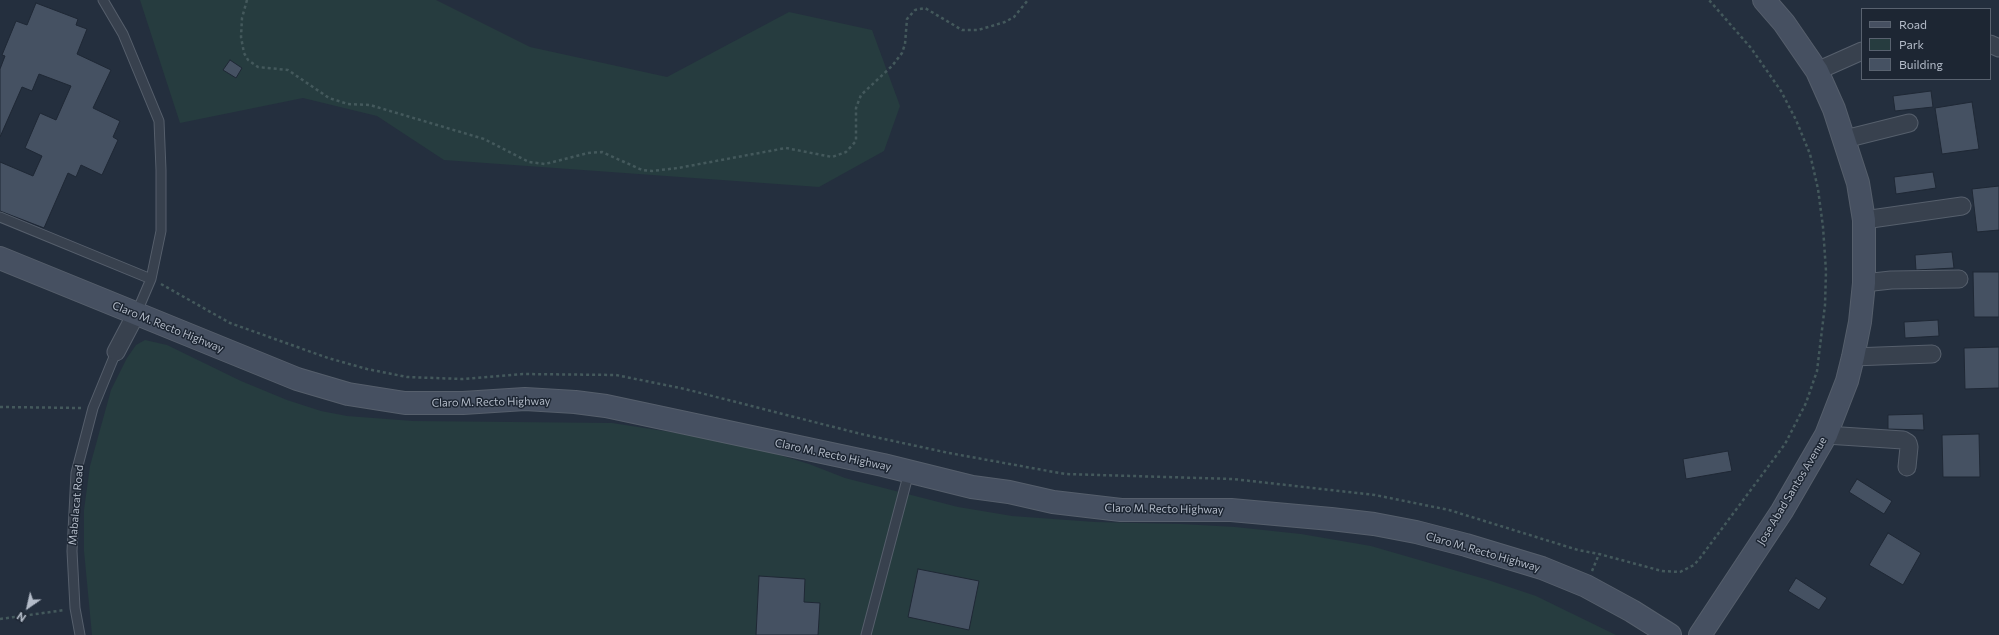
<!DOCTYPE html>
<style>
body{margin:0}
#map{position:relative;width:1999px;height:635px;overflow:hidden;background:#242f3e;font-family:Commissioner,sans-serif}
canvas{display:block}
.legend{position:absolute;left:1861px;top:8px;width:130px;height:72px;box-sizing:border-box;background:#1d2633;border:1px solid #59626f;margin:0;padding:5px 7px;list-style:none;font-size:12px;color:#b4bcc9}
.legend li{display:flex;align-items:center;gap:8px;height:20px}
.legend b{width:20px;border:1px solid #59626f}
.north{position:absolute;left:8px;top:587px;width:40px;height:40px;-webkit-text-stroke:3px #1d2633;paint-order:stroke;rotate:214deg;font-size:11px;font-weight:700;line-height:16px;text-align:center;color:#b4bcc9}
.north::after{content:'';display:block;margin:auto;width:14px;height:18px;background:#b4bcc9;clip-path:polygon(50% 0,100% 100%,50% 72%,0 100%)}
</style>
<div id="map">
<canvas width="1999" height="635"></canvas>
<ul class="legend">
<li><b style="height:5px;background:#465061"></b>Road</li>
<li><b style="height:11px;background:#263c3f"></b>Park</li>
<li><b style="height:11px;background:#455162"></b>Building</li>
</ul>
<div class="north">N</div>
</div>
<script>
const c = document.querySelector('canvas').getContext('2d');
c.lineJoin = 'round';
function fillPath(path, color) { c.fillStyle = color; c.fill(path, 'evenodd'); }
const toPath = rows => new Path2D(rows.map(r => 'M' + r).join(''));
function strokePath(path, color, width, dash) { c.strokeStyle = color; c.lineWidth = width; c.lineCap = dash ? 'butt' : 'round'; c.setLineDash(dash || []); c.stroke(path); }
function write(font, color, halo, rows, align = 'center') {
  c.font = font + ' Commissioner,sans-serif'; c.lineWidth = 3; c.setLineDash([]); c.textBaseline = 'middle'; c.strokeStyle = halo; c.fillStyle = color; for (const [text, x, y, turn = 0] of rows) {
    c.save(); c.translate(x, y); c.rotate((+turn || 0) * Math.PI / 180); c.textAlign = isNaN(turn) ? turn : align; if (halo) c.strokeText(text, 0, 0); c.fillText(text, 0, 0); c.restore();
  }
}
fillPath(toPath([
 [140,0,436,0,530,47,667,77,789,12,872,30,900,106,884,151,819,187,444,160,377,116,303,98,180,123],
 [145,340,167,345,241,381,287,400,321,411,347,416,413,421,612,423,703,437,763,450,809,464,845,478,958,507,1012,516,1095,522,1181,524,1235,527,1301,534,1371,546,1485,579,1536,596,1616,635,92,635,84,551,84,510,90,466,111,390,127,358,136,345]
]), '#263c3f');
const building = toPath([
 [36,3,78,19,76,25,87,29,77,54,111,70,93,108,120,121,113,137,118,140,102,175,81,165,76,177,68,173,44,228,0,211,0,162,33,176,42,156,25,148,40,113,56,120,71,86,39,74,32,91,22,87,0,137,0,69,5,56,2,55,16,21,27,25,36,3],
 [230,60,242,68,236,78,223,70,230,60],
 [1931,91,1933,107,1895,111,1893,96,1931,91],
 [1972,102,1979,149,1942,154,1935,108,1972,102],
 [1933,172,1936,188,1896,194,1894,177,1933,172],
 [1999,186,1999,230,1977,232,1972,189,1999,186],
 [1952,252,1954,268,1916,270,1915,255,1952,252],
 [1973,272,1999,272,1999,317,1974,317,1973,272],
 [1938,320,1939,336,1905,338,1904,322,1938,320],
 [1999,347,1999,388,1965,389,1964,348,1999,347],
 [1923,414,1924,430,1888,429,1888,415,1923,414],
 [1979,434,1980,477,1943,477,1942,435,1979,434],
 [1728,451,1732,471,1686,479,1683,459,1728,451],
 [1857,479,1892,501,1884,514,1849,492,1857,479],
 [1888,533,1921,553,1903,585,1869,565,1888,533],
 [918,569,979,581,969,630,908,617,918,569],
 [759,576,805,579,804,602,820,603,818,635,756,635,759,576],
 [1796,578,1827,598,1819,610,1788,591,1796,578]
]);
fillPath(building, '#455162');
strokePath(building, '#1f2835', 1);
const lane = toPath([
 [103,0,123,34,159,121,161,170,161,231,151,279,136,314],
 [0,217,151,279],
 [80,635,75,608,72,551,76,473,93,408,116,352],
 [866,635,909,472]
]);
const street = toPath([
 [1990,44,1999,48],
 [1817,71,1862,51],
 [1845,139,1909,123],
 [1864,220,1962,206],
 [1864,283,1891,280,1959,279],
 [116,352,136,314],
 [1853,357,1932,354],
 [1826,435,1903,440,1908,443,1909,447,1907,467]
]);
const secondary = toPath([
 [0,258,297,379,348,394,405,403,463,403,525,399,575,402,606,406,883,465,972,487,1009,492,1053,502,1121,510,1231,510,1331,519,1374,524,1416,532,1466,545,1542,568,1586,586,1632,611,1670,635],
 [1700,635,1782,511,1826,435,1847,381,1853,357,1860,322,1864,283,1864,220,1858,183,1834,109,1817,71,1784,23,1764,0]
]);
strokePath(lane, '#565f6c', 11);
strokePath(street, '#565f6c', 19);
strokePath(secondary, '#565f6c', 24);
strokePath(toPath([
 [247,0,242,18,241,37,244,53,248,60,258,67,288,70,329,98,348,104,370,105,484,139,529,162,545,164,588,153,602,152,642,170,652,171,678,168,786,148,832,157,846,152,856,141,856,108,861,95,892,66,902,53,905,44,907,19,915,10,925,8,962,30,978,30,1005,22,1014,17,1028,0],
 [161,284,230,323,328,358,367,369,407,377,462,379,523,374,616,375,685,389,861,434,949,453,1065,474,1233,479,1375,495,1449,510,1578,550,1599,554,1662,571,1680,572,1694,565,1700,558,1785,444,1806,403,1817,371,1825,305,1826,271,1823,227,1818,189,1810,154,1796,120,1781,91,1751,48,1709,0],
 [0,407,82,408],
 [1592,571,1599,554],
 [0,619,65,610]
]), '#44595c', 2.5, [3, 3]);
strokePath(lane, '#38414e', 9);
strokePath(street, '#38414e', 17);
strokePath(secondary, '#465061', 22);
write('11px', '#b4bcc9', '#1d2633', [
 ["Claro M. Recto Highway",168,327,22],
 ["Claro M. Recto Highway",491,402,-1],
 ["Claro M. Recto Highway",833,455,12],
 ["Jose Abad Santos Avenue",1792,491,-59],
 ["Mabalacat Road",76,505,-85],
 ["Claro M. Recto Highway",1164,509,1],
 ["Claro M. Recto Highway",1483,552,16]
]);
</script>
